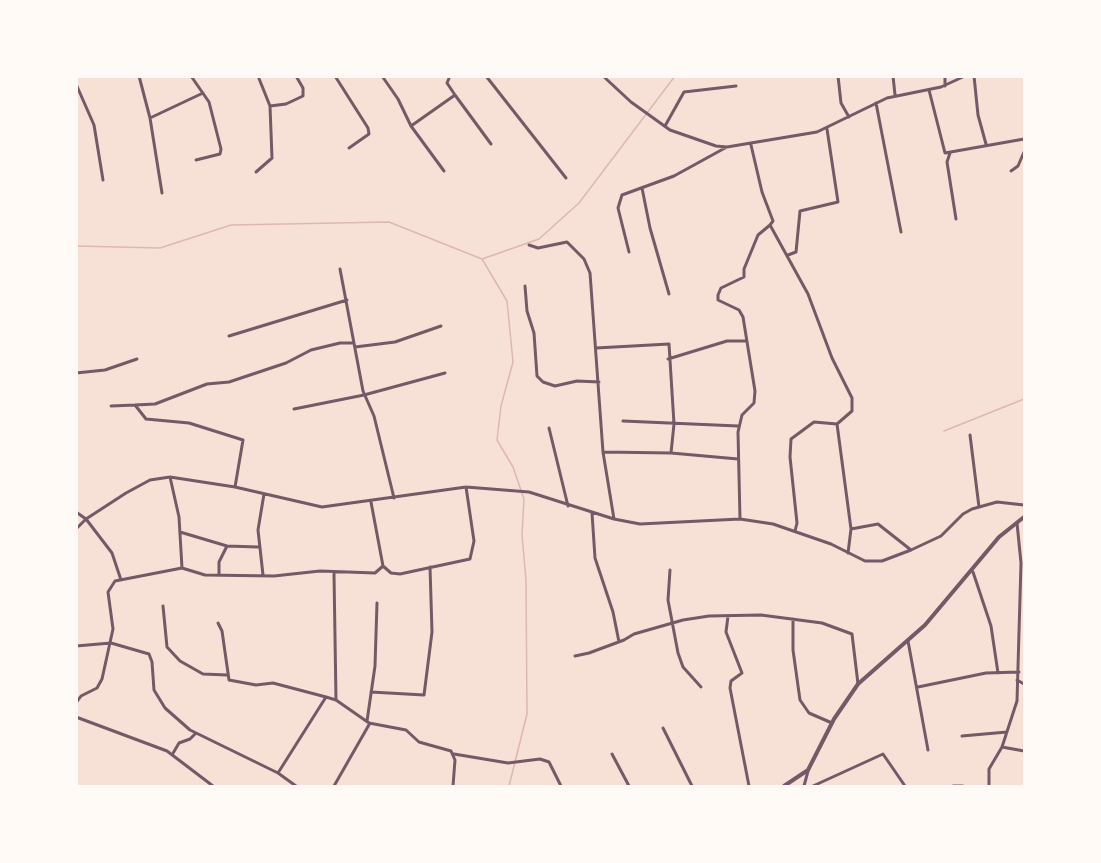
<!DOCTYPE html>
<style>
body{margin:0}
#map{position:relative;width:1101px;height:863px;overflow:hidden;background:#f7e1d7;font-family:Poppins,sans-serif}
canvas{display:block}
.frame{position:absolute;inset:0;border:78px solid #fffaf5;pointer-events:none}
</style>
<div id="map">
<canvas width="1101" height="863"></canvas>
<div class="frame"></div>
</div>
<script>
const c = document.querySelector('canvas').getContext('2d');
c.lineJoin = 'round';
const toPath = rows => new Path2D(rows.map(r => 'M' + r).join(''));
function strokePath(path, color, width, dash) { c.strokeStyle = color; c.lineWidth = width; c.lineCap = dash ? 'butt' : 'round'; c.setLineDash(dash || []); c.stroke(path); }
strokePath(toPath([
 [76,246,160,248,231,225,389,222,482,259,539,239,579,203,675,76],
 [482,259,507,301,513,362,501,406,497,440,513,467,524,499,522,535,526,580,527,714,509,786],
 [944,431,1024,399]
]), '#dcb8b0', 1.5);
strokePath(toPath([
 [139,76,150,118,162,193],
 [191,76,209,102,221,149,220,154,196,160],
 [335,76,368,128,369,134,349,148],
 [382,76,398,99,411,126],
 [486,76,566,178],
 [603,76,631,102,670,130,716,146,727,147,817,132,887,98,941,87,965,76],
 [838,76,841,103,849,117],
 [893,76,895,95],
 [945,76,945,86],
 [974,76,978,115,986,144],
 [76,84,94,125,103,180],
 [929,90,945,153,1024,139],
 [455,95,491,144],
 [876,103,901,232],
 [270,106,286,104,303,96,303,88,296,76],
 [150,118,203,93],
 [665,126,684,92,736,86],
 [751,145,762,192,773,221,770,225,808,294,832,358,852,398,852,411,837,424,851,529,848,553],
 [950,153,947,162,956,219],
 [444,171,411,126,455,95,447,83,450,76],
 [1011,171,1018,166,1024,152],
 [256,172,272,158,270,106,258,76],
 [642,188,650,228,669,294],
 [529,245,538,248,567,242,584,259,590,273,603,452,614,519],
 [629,252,618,208,622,195,674,176,725,148],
 [788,255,796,252,800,211,838,202,827,129],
 [340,269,363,391,374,416,394,498],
 [525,286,527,311,534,333,537,376,543,382,555,386,577,381,599,382],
 [229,336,347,300],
 [355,347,395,342,441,326],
 [596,348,669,344,674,424,671,453],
 [668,359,727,341,745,341],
 [76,373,105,370,137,359],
 [135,405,155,404,207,384,229,382,286,363,311,350,340,343,354,343],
 [111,406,135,405,146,419,189,423,243,440,235,487],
 [294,409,364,395,445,373],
 [623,421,738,426],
 [549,428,568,506],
 [970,435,979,507],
 [603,452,671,453,738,459],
 [170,477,179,517,182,568],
 [371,502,383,566,391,573,400,574,470,559,474,541,466,487],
 [76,512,86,519,112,553,121,580],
 [592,513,595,558,613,612,619,642],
 [740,519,738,432,742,415,754,403,755,391,743,317,739,310,718,300,718,295,721,288,744,277,744,269,758,235,770,225],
 [76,529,86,519,126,493,150,480,170,477,235,487,322,507,466,487,529,492,614,519,640,524,740,519,773,524,831,544,865,561,882,561,911,550],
 [851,529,878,524,911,550,941,536,963,514,972,509,997,502,1024,505],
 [795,531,797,523,790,457,791,439,814,422,837,424],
 [180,532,227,546,258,547],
 [670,570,668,600,678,653,683,667,701,687],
 [973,572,991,626,998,673],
 [334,574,336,700],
 [219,575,219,562,227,546],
 [263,575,258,530,264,494],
 [163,606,167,647,180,661,203,674,227,675],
 [728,616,726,632,742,673,731,681,730,688,749,786],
 [793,619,793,650,800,700,809,713,832,723],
 [218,623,222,631,229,680,256,685,273,683,326,697,336,700,369,723,406,730,419,742,451,751,455,760,453,786],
 [908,641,928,750],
 [76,646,111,643,149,654,152,662,154,690,165,708,190,730,278,773,296,786],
 [575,656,589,653,624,640,634,634,683,620,709,616,761,615,822,623,852,634,858,684],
 [1017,680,1024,684],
 [918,687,986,673,1019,672],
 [371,692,424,695,432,632,430,567],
 [76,703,81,696,97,688,102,679,113,629,108,592,115,581,182,568,205,575,274,576,320,571,375,573,383,566],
 [76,717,167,751,213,786],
 [367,721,375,666,377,603],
 [663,728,692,786],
 [962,736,1007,732],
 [1002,747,1024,751],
 [454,754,508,763,540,759,549,762,561,786],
 [612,754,629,786],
 [172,755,179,743,190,739,196,733],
 [278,773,326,697],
 [334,786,370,723],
 [804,786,808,771],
 [813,786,883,754,905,786],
 [953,786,963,786],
 [989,786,989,769,1002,747,1017,701,1021,563,1017,523]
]), '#755966', 3);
strokePath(toPath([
 [784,786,808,770,834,719,858,684,925,625,999,537,1024,517]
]), '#755966', 4);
</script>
